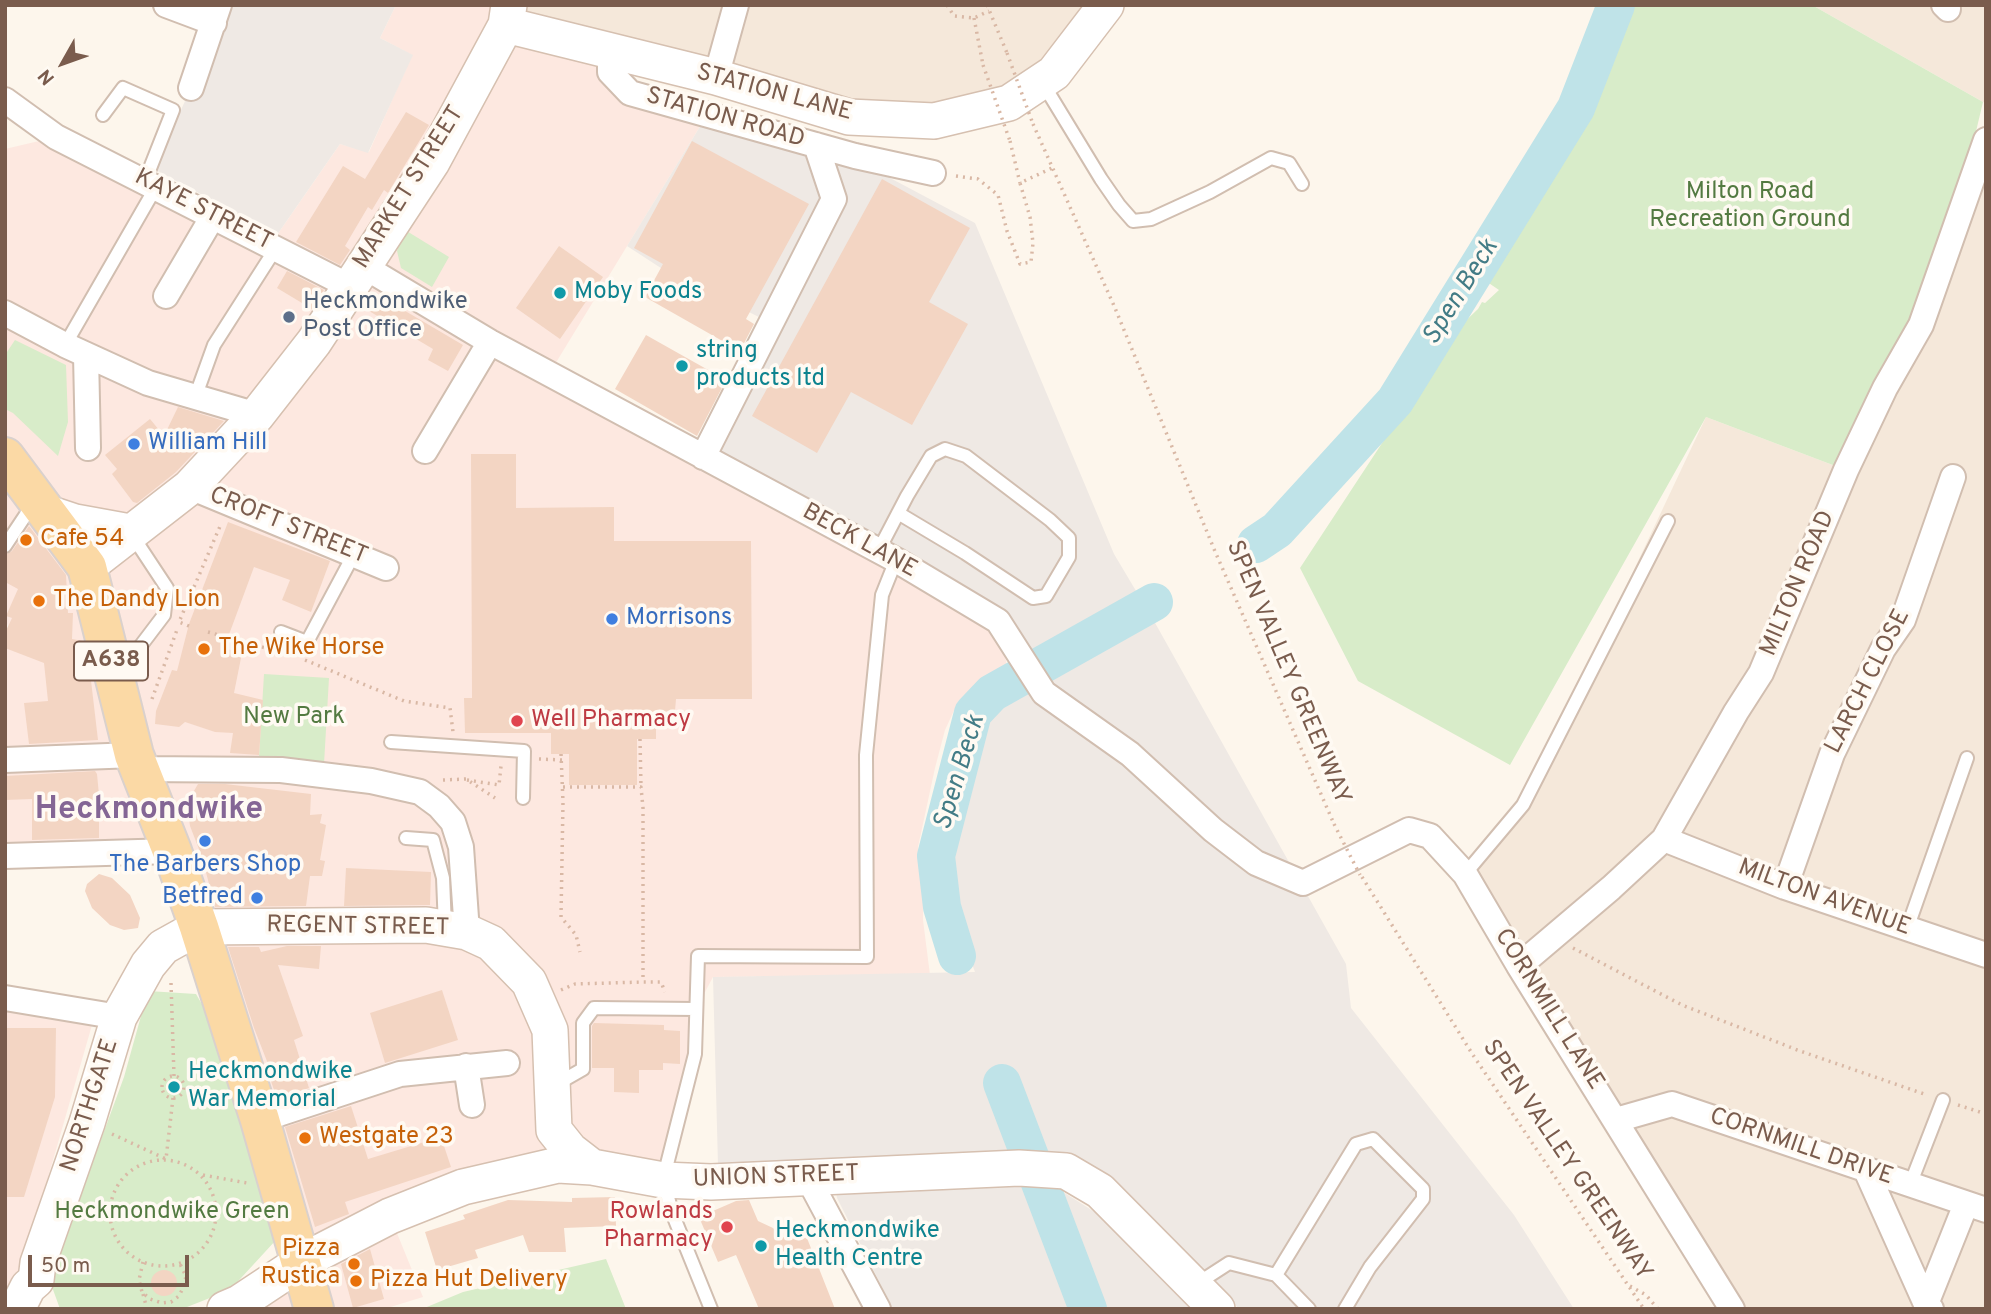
<!DOCTYPE html>
<style>
body{margin:0}
#map{position:relative;width:1991px;height:1314px;overflow:hidden;background:#fdf6ec;font-family:Overpass,sans-serif}
canvas{display:block}
.frame{position:absolute;inset:0;border:7px solid #7a5c4d;pointer-events:none}
.north{position:absolute;left:28px;top:28px;width:70px;height:70px;-webkit-text-stroke:5px #fffaf3;paint-order:stroke;rotate:230deg;font-size:19px;font-weight:700;line-height:28px;text-align:center;color:#7a5c4d}
.north::after{content:'';display:block;margin:auto;width:24px;height:32px;background:#7a5c4d;clip-path:polygon(50% 0,100% 100%,50% 72%,0 100%)}
.scale{position:absolute;left:28px;top:1255px;width:161px;height:32px;box-sizing:border-box;border:4px solid #7a5c4d;border-top:0;padding-left:9px;font-size:21px;line-height:24px;white-space:nowrap;color:#7a5c4d;-webkit-text-stroke:5px #fffaf3;paint-order:stroke}
</style>
<div id="map">
<canvas width="1991" height="1314"></canvas>
<div class="frame"></div>
<div class="north">N</div>
<div class="scale">50 m</div>
</div>
<script>
const c = document.querySelector('canvas').getContext('2d');
c.lineJoin = 'round';
function fillPath(path, color) { c.fillStyle = color; c.fill(path, 'evenodd'); }
const toPath = rows => new Path2D(rows.map(r => 'M' + r).join(''));
function strokePath(path, color, width, dash) { c.strokeStyle = color; c.lineWidth = width; c.lineCap = dash ? 'butt' : 'round'; c.setLineDash(dash || []); c.stroke(path); }
function write(font, color, halo, rows, align = 'center') {
  c.font = font + ' Overpass,sans-serif'; c.lineWidth = 7; c.setLineDash([]); c.textBaseline = 'middle'; c.strokeStyle = halo; c.fillStyle = color; for (const [text, x, y, turn = 0] of rows) {
    c.save(); c.translate(x, y); c.rotate((+turn || 0) * Math.PI / 180); c.textAlign = isNaN(turn) ? turn : align; if (halo) c.strokeText(text, 0, 0); c.fillText(text, 0, 0); c.restore();
  }
}
fillPath(toPath([
 [509,5,1106,5,1054,73,934,121,506,25],
 [1812,5,1986,5,1986,103,1983,102],
 [1986,140,1986,1309,1731,1309,1465,874,1523,805,1706,417,1846,470]
]), '#f5e8da');
fillPath(toPath([
 [396,5,509,5,610,51,610,72,707,115,549,374,998,621,1007,666,958,702,945,730,935,768,918,847,923,884,923,920,930,975,713,977,696,1009,695,1054,663,1180,592,1167,390,1216,423,1297,384,1309,220,1309,300,1268,156,847,6,850,5,633,8,626,5,618,5,149,56,137,273,247,277,235,340,144,369,152,412,55,380,38],
 [5,998,92,1025,10,1309,5,1309]
]), '#fde8e0');
fillPath(toPath([
 [166,5,396,5,380,38,413,55,368,153,340,144,277,235,154,169,191,88,213,23],
 [707,115,875,170,975,223,1114,554,1154,621,1346,964,1351,1008,1514,1215,1574,1309,1239,1309,1116,1183,1069,1154,1057,1155,1060,1190,1101,1216,1192,1309,1104,1309,1098,1296,1102,1309,893,1309,837,1198,830,1162,718,1165,713,977,975,972,944,888,976,723,1040,686,998,621,896,560,856,523,703,457,765,320,664,270,627,246]
]), '#efe9e4');
fillPath(toPath([
 [1616,5,1812,5,1983,102,1946,257,1846,470,1706,417,1510,765,1358,681,1300,568,1457,329,1478,309,1482,302,1485,303,1499,290,1474,273],
 [405,230,449,257,432,287,401,268,397,251],
 [15,340,66,365,68,422,58,456,13,413,5,409,5,355],
 [264,674,329,678,324,764,259,757],
 [148,991,196,994,207,1013,276,1240,230,1290,182,1309,60,1309,51,1284,55,1265,124,1077],
 [606,1259,626,1309,422,1309,463,1292]
]), '#d8ecc9');
strokePath(toPath([
 [1256,544,1277,530,1395,401,1576,108,1616,5],
 [957,956,942,907,936,856,973,713,992,693,1154,602],
 [1002,1083,1088,1309]
]), '#bfe3e8', 38);
fillPath(toPath([
 [406,112,429,125,388,193,384,190,372,210,368,207,345,246,350,250,340,265,296,242,343,166,365,179],
 [692,141,809,204,746,319,754,324,740,351,645,297,663,264,634,248],
 [882,179,970,228,929,302,968,324,912,425,851,392,817,453,752,416],
 [559,246,603,277,560,339,516,308],
 [287,271,324,290,312,309,277,288],
 [373,292,463,345,448,371,428,360,433,349,364,308],
 [646,335,726,380,697,436,615,389],
 [178,407,224,421,176,472,137,503,133,502,112,474,117,469,105,455,150,419,164,436],
 [471,454,516,454,516,508,614,507,614,541,751,541,752,699,676,699,675,711,656,712,656,739,637,739,637,785,569,785,569,754,551,754,551,733,465,733,464,698,472,698],
 [228,522,330,561,311,612,282,600,290,580,254,567,224,648,242,653,234,693,263,700,259,755,230,753,233,733,215,732,185,722,179,727,155,724,156,711,172,670,177,671,189,624],
 [29,526,66,575,68,613,73,613,72,639,83,641,83,643,88,672,90,672,98,740,29,744,24,703,48,701,44,663,5,648,5,633,12,618,6,616,18,589,5,582,5,555,12,551],
 [95,771,97,774,99,795,99,838,32,840,32,799,5,800,5,776],
 [198,784,225,784,311,794,310,815,322,814,320,823,326,825,320,860,325,861,322,876,310,876,306,906,215,907,202,857,190,826,187,803],
 [346,868,431,872,430,905,344,906],
 [99,874,112,878,130,895,140,918,138,928,124,930,110,925,92,908,85,891,87,884],
 [287,946,321,946,319,969,278,965,303,1036,294,1040,309,1088,277,1099,267,1069,270,1069,254,1028,228,947,259,947,261,952],
 [442,990,458,1040,385,1063,370,1013],
 [594,1023,664,1025,664,1030,680,1031,680,1064,663,1063,663,1070,639,1070,639,1093,614,1092,614,1068,592,1068,592,1026],
 [5,1028,56,1028,55,1097,24,1197,5,1197],
 [351,1106,368,1159,441,1137,451,1167,345,1202,349,1214,315,1227,285,1127],
 [615,1197,616,1226,564,1228,566,1252,529,1252,523,1235,475,1250,478,1258,437,1270,425,1232,465,1219,463,1215,508,1200,572,1202,572,1198],
 [749,1200,758,1221,773,1228,782,1238,803,1228,835,1309,759,1309,736,1255,718,1262,699,1217,736,1201],
 [370,1249,384,1299,353,1308,341,1264],
 '151 1283a13 13 0 1 1 26 0a13 13 0 1 1-26 0Z'
]), '#f3d5c3');
const lane = toPath([
 [1042,82,1101,179,1119,205,1133,221,1151,219,1210,192,1271,158,1289,163,1302,184],
 [103,115,123,88,173,110,145,181],
 [65,345,156,187],
 [196,395,214,345,276,248],
 [5,546,33,504],
 [877,550,884,540,907,496,931,456,945,449,966,456,1050,520,1069,538,1069,557,1046,596,1033,598,965,553,898,513],
 [281,632,307,642,354,554],
 [120,673,164,615,167,588,132,535],
 [391,742,524,751,523,798],
 [406,838,433,840,443,878,445,927],
 [1465,874,1523,805,1668,521],
 [1907,929,1967,758],
 [555,1085,583,1069,583,1023,594,1008,696,1009],
 [1910,1185,1943,1100],
 [1276,1275,1309,1309],
 [1195,1285,1229,1263,1276,1275,1356,1144,1373,1139,1423,1189,1423,1199,1370,1267,1345,1309],
 [711,1309,673,1215,663,1180,695,1054,698,956,867,957,866,755,882,595,896,560]
]);
const street = toPath([
 [166,5,214,23],
 [1944,5,1948,9],
 [610,51,610,72,630,93,855,156,933,173],
 [716,77,736,5],
 [191,88,219,5],
 [5,100,56,137,349,286],
 [363,266,490,342,896,560,998,621,1044,693,1130,754,1213,830,1256,863,1303,883,1409,830,1430,836,1465,874,1519,966,1732,1309],
 [166,296,213,216],
 [5,313,65,345,148,383,257,415],
 [86,355,88,448],
 [425,451,490,342],
 [703,457,834,199,816,145],
 [190,487,386,568],
 [5,760,134,755],
 [138,769,281,770,371,781,420,792,439,806,453,822,461,847,467,932],
 [1664,839,1785,887,1986,955],
 [5,856,172,851],
 [1785,887,1832,754,1883,649,1903,620,1953,477],
 [1519,966,1611,888,1664,839,1736,712,1761,673,1846,470,1885,388,1921,325,1986,140],
 [5,998,119,1017],
 [466,1066,472,1105],
 [260,1120,400,1074,507,1063],
 [1616,1120,1672,1104,1986,1210],
 [1866,1170,1926,1304,1931,1309],
 [808,1178,878,1309],
 [1926,1304,1966,1204]
]);
const secondary = toPath([
 [506,25,716,77,849,117,934,121,1009,103,1054,73,1106,5],
 [48,513,75,522,130,532],
 [87,567,190,487,257,415,314,342,432,162,506,25,509,5],
 [17,1309,28,1287,36,1280,38,1263,87,1123,119,1017,148,965,163,947,199,927,426,925,467,932,491,943,529,982,550,1030,554,1130,570,1150,592,1167],
 [225,1309,239,1303,301,1262,390,1216,463,1187,558,1165,592,1167,663,1180,711,1182,1019,1168,1066,1171,1100,1191,1217,1309]
]);
const primary = toPath([
 [5,457,87,567,134,755,172,851,199,927,260,1120,314,1309]
]);
strokePath(lane, '#d1beb0', 16);
strokePath(street, '#d1beb0', 28);
strokePath(secondary, '#d6c0b0', 38);
strokePath(primary, '#dad1cd', 42);
strokePath(toPath([
 [947,5,954,16,974,18,989,11],
 [987,5,1007,53],
 [974,18,983,65],
 [1033,124,1115,308,1214,549,1334,824],
 [1010,141,1020,183],
 [956,176,978,179,998,195,1007,231,1020,264,1031,262,1033,243,1030,217,1020,183,1052,168],
 [189,626,179,622,221,524],
 [208,632,284,653],
 [305,660,404,701,450,708,453,732],
 [152,699,178,627],
 [640,739,641,787],
 [561,754,563,802,561,917,576,935,580,952],
 [539,759,562,760],
 [443,780,466,779,495,798],
 [467,780,499,785,501,766],
 [563,787,641,787,643,808,643,982],
 [1362,877,1473,1055,1644,1309],
 [1573,948,1682,1005,1800,1051,1927,1095],
 [171,983,174,1076],
 [561,990,575,984,643,982,661,982,665,992],
 '162 1087a11 11 0 1 1 22 0a11 11 0 1 1-22 0Z',
 [1958,1105,1986,1114],
 [112,1134,166,1159,173,1098],
 '110 1213a53 53 0 1 1 106 0a53 53 0 1 1-106 0Z',
 [203,1175,247,1183],
 [143,1262,139,1280,142,1292,150,1299,162,1303,171,1302,179,1296,184,1286,186,1276,180,1264],
 [1630,1286,1646,1295,1658,1309],
 [143,1294,147,1309]
]), '#d9b8a5', 3.5, [2, 5]);
strokePath(lane, '#fff', 12);
strokePath(street, '#fff', 24);
strokePath(secondary, '#fff', 35);
strokePath(primary, '#fbd9a5', 38);
strokePath(toPath([
 [1007,53,1033,124],
 [983,65,1010,141],
 [1334,824,1360,875]
]), '#d9b8a5', 3.5, [2, 5]);
for (const [x, y, r, color] of [
 [560,293,7,"#0f9aa8"],
 [289,317,7,"#5c6f8a"],
 [682,366,7,"#0f9aa8"],
 [134,444,7,"#3f7fe0"],
 [26,540,7,"#e8710a"],
 [39,601,7,"#e8710a"],
 [612,619,7,"#3f7fe0"],
 [204,649,7,"#e8710a"],
 [517,721,7,"#e0444e"],
 [205,841,7,"#3f7fe0"],
 [257,898,7,"#3f7fe0"],
 [174,1087,7,"#0f9aa8"],
 [305,1138,7,"#e8710a"],
 [727,1227,7,"#e0444e"],
 [761,1246,7,"#0f9aa8"],
 [354,1264,7,"#e8710a"],
 [356,1281,7,"#e8710a"]
]) { const dot = new Path2D(); dot.arc(x, y, r, 0, 2 * Math.PI); c.fillStyle = color; c.fill(dot); strokePath(dot, '#fffaf3', 2.5); }
for (const [x, y, w] of [
 [111,661,74]
]) { const box = new Path2D(); box.roundRect(x - w / 2, y - 19.5, w, 39, 5); c.fillStyle = '#fffaf3'; c.fill(box); strokePath(box, '#7a5c4d', 2); }
write('bold 23px', '#7a5c4d', null, [
 ["A638",111,661]
]);
write('24px', '#7a5c4d', '#fffaf3', [
 ["STATION LANE",774,94,15],
 ["STATION ROAD",725,119,16],
 ["MARKET STREET",410,188,-58],
 ["KAYE STREET",203,211,27],
 ["CROFT STREET",288,527,22],
 ["BECK LANE",859,542,29],
 ["MILTON ROAD",1799,584,-67],
 ["SPEN VALLEY GREENWAY",1287,673,67],
 ["LARCH CLOSE",1869,682,-63],
 ["MILTON AVENUE",1824,899,20],
 ["REGENT STREET",358,928,1],
 ["CORNMILL LANE",1548,1010,58],
 ["NORTHGATE",91,1106,-72],
 ["CORNMILL DRIVE",1801,1148,19],
 ["SPEN VALLEY GREENWAY",1566,1161,56],
 ["UNION STREET",776,1178,-2]
]);
write('24px', '#537a41', '#fffaf3', [
 ["Milton Road",1750,193],
 ["Recreation Ground",1750,221],
 ["New Park",294,718],
 ["Heckmondwike Green",172,1213]
]);
write('24px', '#0d838f', '#fffaf3', [
 ["Moby Foods",574,293],
 ["string",696,352],
 ["products ltd",696,380],
 ["Heckmondwike",188,1073],
 ["War Memorial",188,1101],
 ["Heckmondwike",775,1232],
 ["Health Centre",775,1260]
], 'left');
write('24px', '#4e5e75', '#fffaf3', [
 ["Heckmondwike",303,303],
 ["Post Office",303,331]
], 'left');
write('24px', '#366cbe', '#fffaf3', [
 ["William Hill",148,444],
 ["Morrisons",626,619],
 ["The Barbers Shop",205,866,"center"],
 ["Betfred",243,898,"right"]
], 'left');
write('24px', '#c56008', '#fffaf3', [
 ["Cafe 54",40,540],
 ["The Dandy Lion",53,601],
 ["The Wike Horse",218,649],
 ["Westgate 23",319,1138],
 ["Pizza",340,1250,"right"],
 ["Rustica",340,1278,"right"],
 ["Pizza Hut Delivery",370,1281]
], 'left');
write('24px', '#be3a42', '#fffaf3', [
 ["Well Pharmacy",531,721],
 ["Rowlands",713,1213,"right"],
 ["Pharmacy",713,1241,"right"]
], 'left');
write('italic 26px', '#437c86', '#fffaf3', [
 ["Spen Beck",1462,293,-58],
 ["Spen Beck",961,773,-73]
]);
write('bold 32px', '#846695', '#fffaf3', [
 ["Heckmondwike",149,812]
]);
</script>
